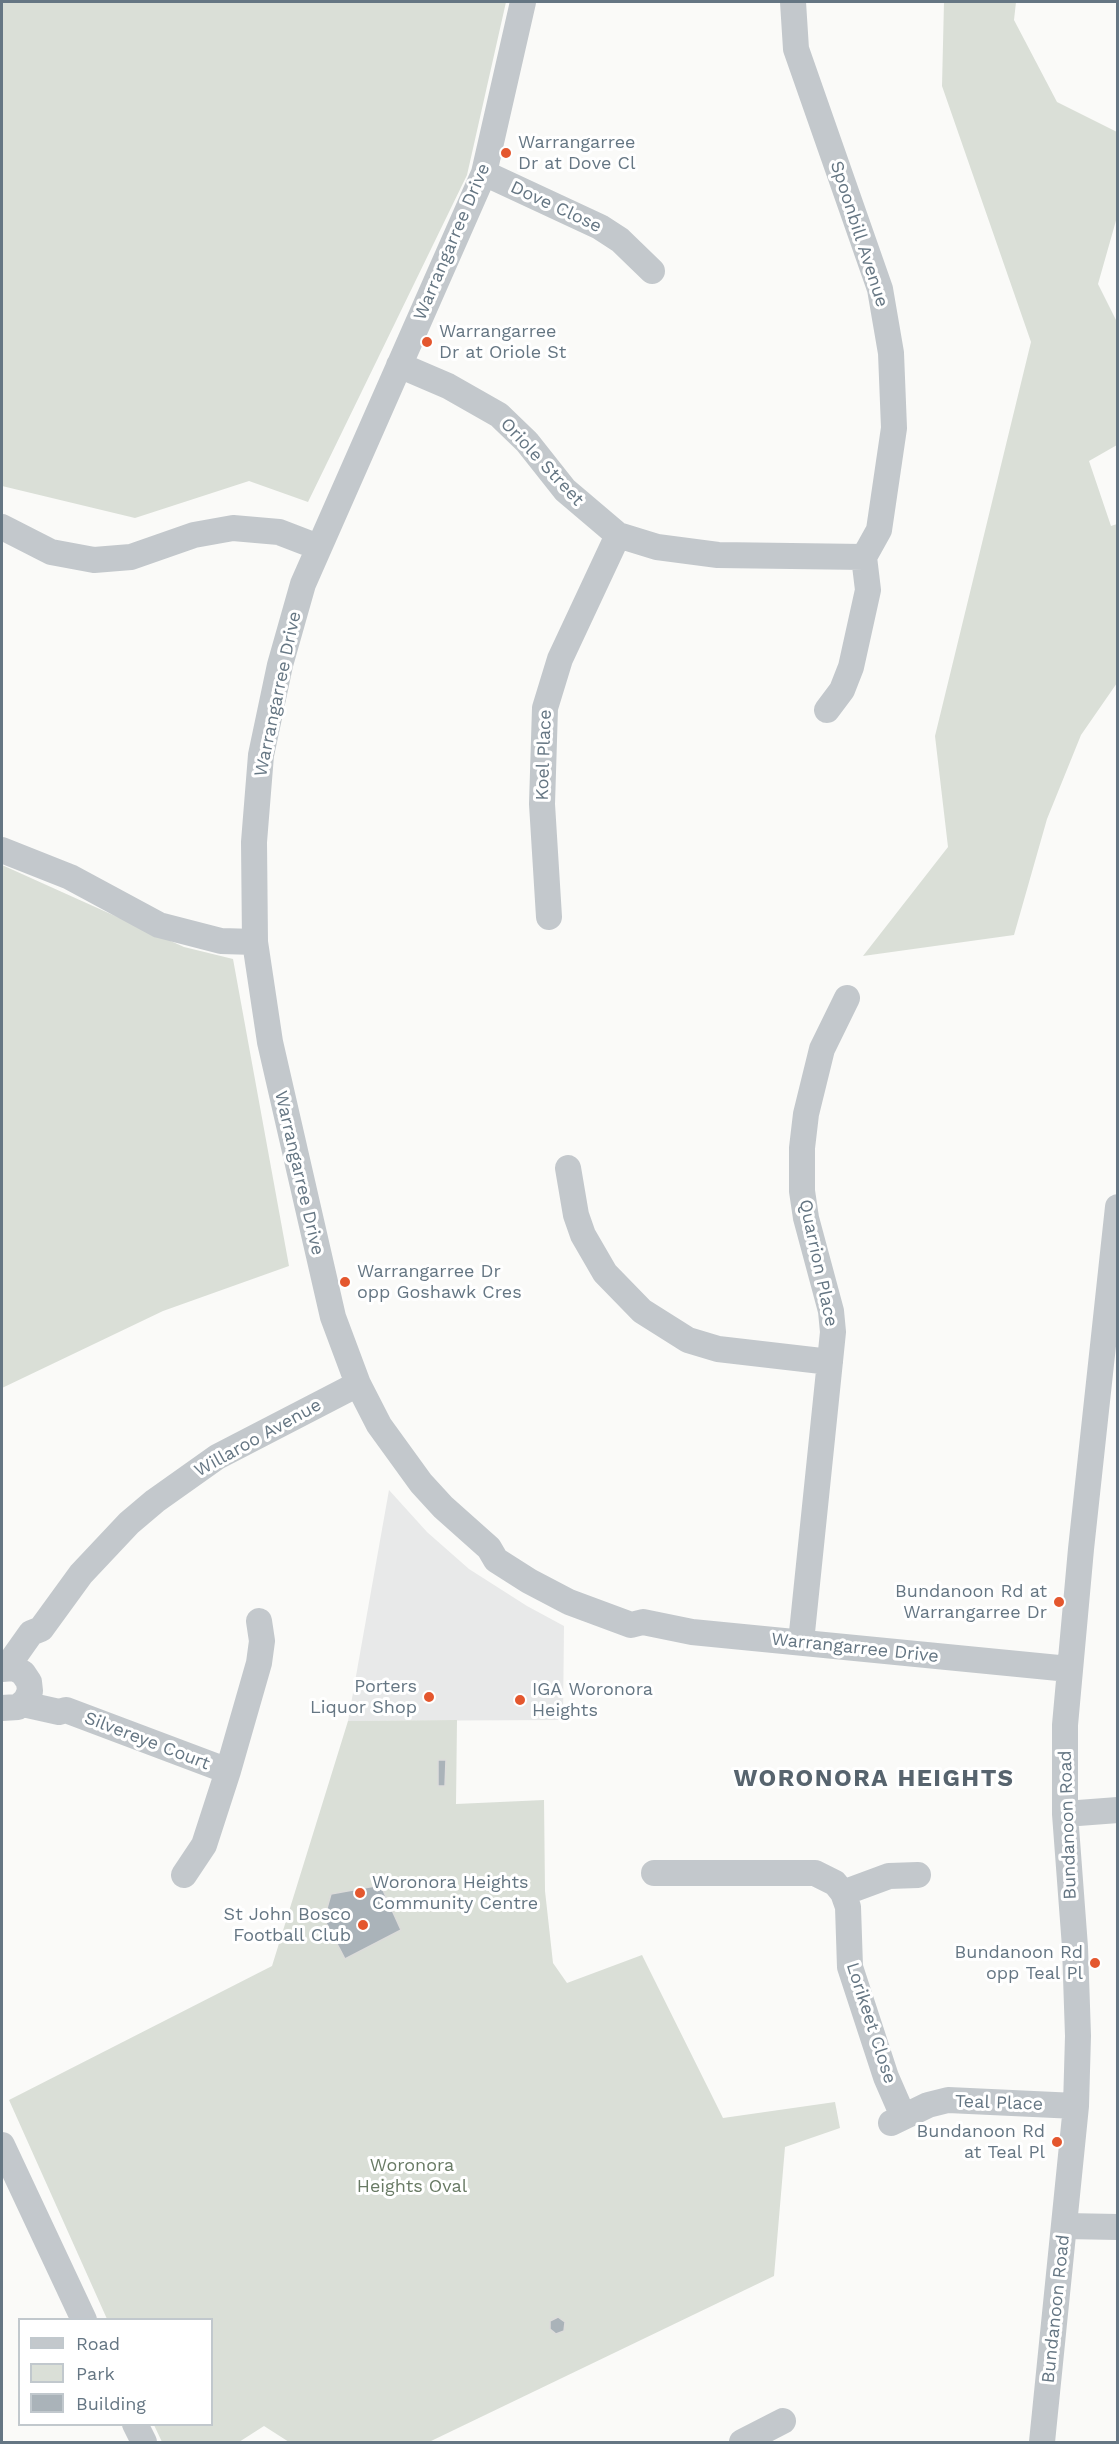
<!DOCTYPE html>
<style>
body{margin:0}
#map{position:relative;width:1119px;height:2444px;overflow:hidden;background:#fafaf8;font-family:"Work Sans",sans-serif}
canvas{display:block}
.frame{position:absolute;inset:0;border:3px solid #657683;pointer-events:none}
.legend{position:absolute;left:18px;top:2318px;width:195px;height:108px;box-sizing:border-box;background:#fff;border:2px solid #c1c8cd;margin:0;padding:8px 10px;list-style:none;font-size:18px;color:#657683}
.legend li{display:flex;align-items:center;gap:12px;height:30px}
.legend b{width:30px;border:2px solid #c1c8cd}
</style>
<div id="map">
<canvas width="1119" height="2444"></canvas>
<div class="frame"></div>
<ul class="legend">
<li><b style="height:8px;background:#c3c8cc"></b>Road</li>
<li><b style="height:16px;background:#dadfd7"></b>Park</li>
<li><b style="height:16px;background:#aab3b9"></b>Building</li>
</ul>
</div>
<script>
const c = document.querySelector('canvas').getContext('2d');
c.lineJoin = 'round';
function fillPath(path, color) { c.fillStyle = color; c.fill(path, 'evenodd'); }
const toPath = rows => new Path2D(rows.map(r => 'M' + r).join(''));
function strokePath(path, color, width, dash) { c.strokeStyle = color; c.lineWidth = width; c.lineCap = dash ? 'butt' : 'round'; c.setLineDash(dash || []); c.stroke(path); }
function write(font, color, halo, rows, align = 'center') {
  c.font = font + ' "Work Sans",sans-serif'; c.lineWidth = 6; c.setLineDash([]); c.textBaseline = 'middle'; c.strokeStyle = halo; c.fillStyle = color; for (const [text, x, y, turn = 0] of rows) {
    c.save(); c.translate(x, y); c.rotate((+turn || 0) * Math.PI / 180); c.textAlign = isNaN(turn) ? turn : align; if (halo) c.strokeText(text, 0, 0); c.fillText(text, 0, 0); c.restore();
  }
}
fillPath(toPath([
 [389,1490,427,1532,469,1569,527,1606,564,1626,563,1720,348,1721]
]), '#e8e9e9');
fillPath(toPath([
 [2,2,506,2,467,175,308,502,249,481,135,518,2,486],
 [944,2,1016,2,1014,20,1057,102,1117,132,1117,217,1098,284,1117,322,1117,445,1089,461,1111,526,1117,524,1117,683,1081,735,1047,819,1014,935,863,956,948,847,935,736,1031,342,942,86],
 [2,865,184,947,233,959,289,1266,163,1311,2,1388],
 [457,1720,456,1804,544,1800,545,1891,553,1963,567,1983,642,1955,723,2118,835,2102,840,2128,785,2147,774,2276,429,2442,289,2442,264,2426,239,2442,162,2442,154,2425,212,2424,212,2320,107,2319,9,2100,272,1966,348,1721]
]), '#dadfd7');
const building = toPath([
 [438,1760,446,1760,445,1786,438,1786,438,1760],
 [375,1886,377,1891,382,1888,401,1930,345,1959,324,1919,331,1894,375,1886],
 [558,2317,565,2322,564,2331,556,2334,550,2329,550,2321,558,2317]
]);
fillPath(building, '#aab3b9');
strokePath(building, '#dcdcda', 1.5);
strokePath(toPath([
 [523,2,484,173,303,584,280,665,261,755,254,842,255,942,270,1042,333,1317,358,1384,379,1425,421,1483,443,1507,489,1548,496,1560,529,1581,569,1602,631,1625,643,1622,692,1632,1069,1669],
 [793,2,796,49,880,289,891,353,894,428,879,530,864,557,868,590,851,667,842,690,827,710],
 [484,173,600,227,620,240,652,271],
 [399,365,448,386,499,415,527,442,565,490,618,535,657,547,718,555,864,557],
 [2,527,51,552,94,560,131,557,194,535,233,528,279,532,318,547],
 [2,850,70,877,159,925,221,941,255,942],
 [549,917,542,804,545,708,560,659,618,535],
 [568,1168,576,1215,583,1235,605,1273,642,1311,688,1340,718,1349,830,1362],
 [801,1642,833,1332,831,1311,806,1218,802,1191,802,1148,806,1114,822,1049,847,998],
 [7,1667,31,1633,41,1629,81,1574,129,1523,155,1501,217,1457,358,1384],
 [2,1669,14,1668,23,1673,29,1682,30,1691,26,1700,18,1707,2,1708],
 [23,1704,59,1712,66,1710,228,1771],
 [1065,1814,1118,1810],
 [654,1873,815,1873,835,1883,843,1893,848,1907,850,1967,886,2077,903,2116],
 [184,1875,204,1845,228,1771,259,1663,262,1641,259,1621],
 [843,1893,889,1876,918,1875],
 [891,2123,928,2105,948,2100,1076,2106],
 [2,2145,84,2320],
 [1065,2226,1118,2227],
 [135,2424,144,2442],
 [742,2442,783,2421],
 [1042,2442,1076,2106,1078,2036,1075,1947,1065,1814,1065,1725,1081,1549,1118,1207]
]), '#c3c8cc', 26);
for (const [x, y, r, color] of [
 [506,153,6,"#e4572e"],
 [427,342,6,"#e4572e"],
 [345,1282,6,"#e4572e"],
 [1059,1602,6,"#e4572e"],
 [429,1697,6,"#e4572e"],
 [520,1700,6,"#e4572e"],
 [360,1893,6,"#e4572e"],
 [363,1925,6,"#e4572e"],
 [1095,1963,6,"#e4572e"],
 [1057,2142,6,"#e4572e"]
]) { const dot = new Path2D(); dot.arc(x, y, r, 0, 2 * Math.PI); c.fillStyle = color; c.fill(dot); strokePath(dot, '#fff', 2); }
write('18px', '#657683', '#fff', [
 ["Warrangarree",518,143],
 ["Dr at Dove Cl",518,164],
 ["Warrangarree",439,332],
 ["Dr at Oriole St",439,353],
 ["Warrangarree Dr",357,1272],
 ["opp Goshawk Cres",357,1293],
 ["Bundanoon Rd at",1047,1592,"right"],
 ["Warrangarree Dr",1047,1613,"right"],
 ["Porters",417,1687,"right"],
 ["Liquor Shop",417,1708,"right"],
 ["IGA Woronora",532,1690],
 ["Heights",532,1711],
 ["Woronora Heights",372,1883],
 ["Community Centre",372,1904],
 ["St John Bosco",351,1915,"right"],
 ["Football Club",351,1936,"right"],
 ["Bundanoon Rd",1083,1953,"right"],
 ["opp Teal Pl",1083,1974,"right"],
 ["Bundanoon Rd",1045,2132,"right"],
 ["at Teal Pl",1045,2153,"right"]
], 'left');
write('18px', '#657683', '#fff', [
 ["Dove Close",556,207,25],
 ["Spoonbill Avenue",859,234,72],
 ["Warrangarree Drive",452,242,-67],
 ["Oriole Street",542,462,47],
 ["Warrangarree Drive",278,694,-78],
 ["Koel Place",544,755,-88],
 ["Warrangarree Drive",299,1173,77],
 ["Quarrion Place",818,1263,78],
 ["Willaroo Avenue",258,1438,-29],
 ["Warrangarree Drive",855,1648,6],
 ["Silvereye Court",147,1741,21],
 ["Bundanoon Road",1068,1825,-92],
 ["Lorikeet Close",871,2023,72],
 ["Teal Place",999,2103,2],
 ["Bundanoon Road",1056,2309,-84]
]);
write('18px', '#687a64', '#fff', [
 ["Woronora",412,2166],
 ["Heights Oval",412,2187]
]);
c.letterSpacing = '1.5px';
write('bold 24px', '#57646e', '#fff', [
 ["WORONORA HEIGHTS",874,1779]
]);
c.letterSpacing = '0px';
</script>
